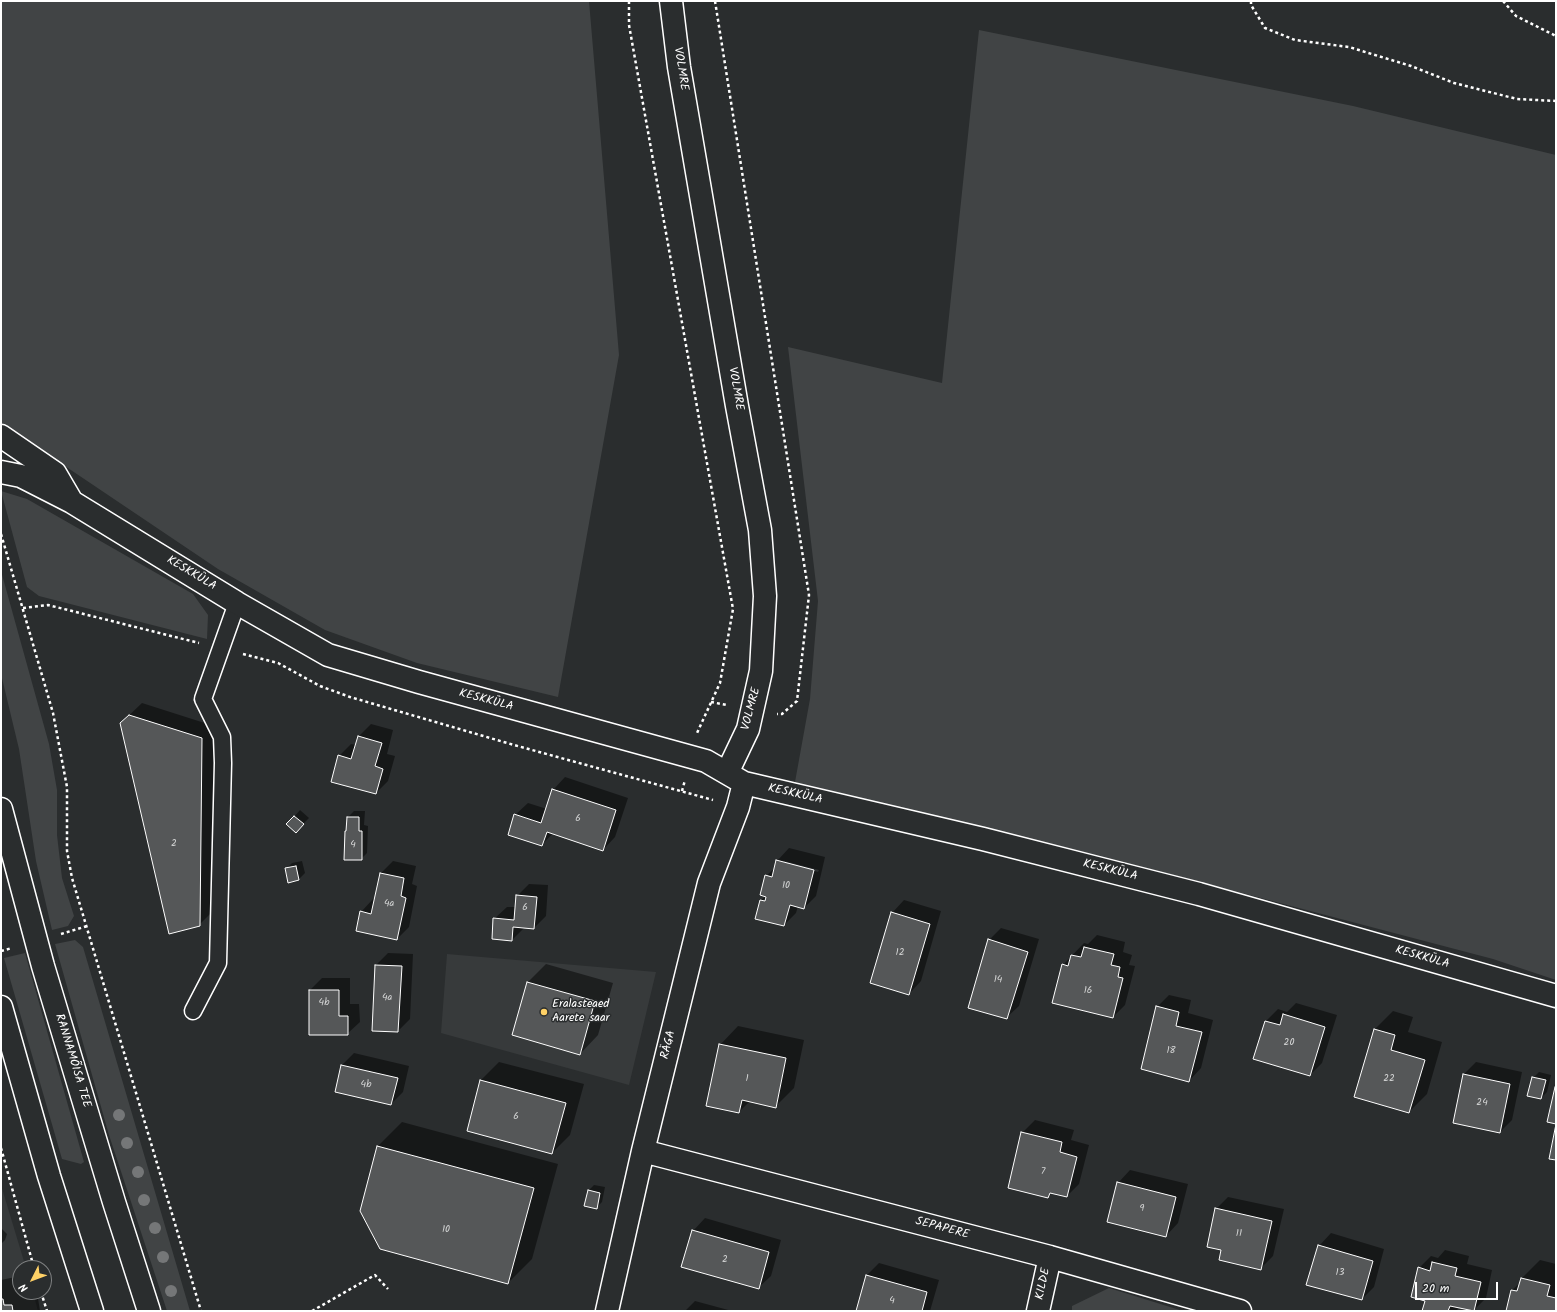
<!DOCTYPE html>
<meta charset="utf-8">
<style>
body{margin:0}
#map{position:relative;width:1557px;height:1312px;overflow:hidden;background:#2a2d2e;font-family:Kalam,sans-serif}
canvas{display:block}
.frame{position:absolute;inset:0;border:2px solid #fff;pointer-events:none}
.north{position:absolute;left:12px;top:1260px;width:40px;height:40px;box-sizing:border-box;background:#2a2d2e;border:1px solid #7f8182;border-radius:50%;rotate:228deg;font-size:11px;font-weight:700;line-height:16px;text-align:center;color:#fff}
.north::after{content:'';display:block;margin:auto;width:14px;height:18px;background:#ffd166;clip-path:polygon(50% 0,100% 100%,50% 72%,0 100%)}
.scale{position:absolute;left:1415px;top:1282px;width:83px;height:18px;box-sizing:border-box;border:2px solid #fff;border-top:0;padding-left:5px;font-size:12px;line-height:14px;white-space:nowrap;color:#fff;-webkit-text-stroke:3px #2a2d2e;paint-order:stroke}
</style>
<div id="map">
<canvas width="1557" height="1312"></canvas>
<div class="frame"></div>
<div class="north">N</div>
<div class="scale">20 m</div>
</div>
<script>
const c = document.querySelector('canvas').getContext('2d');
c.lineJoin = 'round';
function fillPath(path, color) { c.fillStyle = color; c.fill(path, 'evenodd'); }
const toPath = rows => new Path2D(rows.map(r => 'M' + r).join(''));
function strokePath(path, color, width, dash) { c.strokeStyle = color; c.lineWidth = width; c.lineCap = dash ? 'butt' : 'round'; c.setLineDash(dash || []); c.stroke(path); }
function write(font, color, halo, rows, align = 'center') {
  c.font = font + ' Kalam,sans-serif'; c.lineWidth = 3; c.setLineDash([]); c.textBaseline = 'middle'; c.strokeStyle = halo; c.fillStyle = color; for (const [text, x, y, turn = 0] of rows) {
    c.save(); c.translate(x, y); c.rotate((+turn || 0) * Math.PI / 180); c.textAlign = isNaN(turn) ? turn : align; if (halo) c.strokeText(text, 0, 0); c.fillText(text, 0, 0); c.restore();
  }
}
fillPath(toPath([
 [447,954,656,972,629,1085,441,1033],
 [1,1185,26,1268,20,1268,20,1292,33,1292,38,1311,1,1311]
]), '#373a3b');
fillPath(toPath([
 [1,1,589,1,619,355,558,697,417,663,325,630,218,569,1,423],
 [979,30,1353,106,1556,155,1556,980,1493,959,1101,856,795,782,810,699,818,601,788,347,942,383],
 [1,491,27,499,193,594,208,615,207,639,39,596,27,587],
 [1,571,49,744,57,790,57,835,62,878,74,916,68,926,52,930,36,861,19,749,1,674],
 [75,940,83,947,190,1311,167,1311,109,1135,55,944],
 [25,953,84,1162,81,1164,62,1159,4,958],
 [1109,1288,1183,1311,1072,1311,1072,1306]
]), '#414445');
fillPath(toPath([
 [142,703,214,726,212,912,199,925,121,723],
 [371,724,393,730,387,754,395,756,388,781,376,793,339,756,351,744,356,745,359,736],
 [565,777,628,798,615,837,603,850,553,833,542,845,515,815,528,803,547,809,553,790],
 [300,810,309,818,296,831,288,824],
 [354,811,365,811,364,825,368,826,367,853,361,859,346,831,347,830,348,817],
 [789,848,825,857,816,896,804,908,798,906,796,913,784,925,757,918,761,900,766,896,766,876,776,867,777,861],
 [784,861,819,870,818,872,784,863],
 [302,861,305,873,299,879,289,881,286,869,292,863],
 [393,861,416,866,412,884,417,886,409,927,397,939,361,912,373,899,375,900,381,873],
 [529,884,548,885,546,916,534,928,525,927,512,940,494,919,507,907,516,907,517,896],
 [904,900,941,911,921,981,909,994,892,913],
 [1001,928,1039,939,1019,1006,1006,1018,989,940],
 [1097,935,1125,942,1123,952,1132,955,1129,965,1135,966,1125,1005,1113,1017,1063,965,1084,943,1088,944],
 [388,953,413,954,410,1019,398,1031,373,1030,376,965],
 [546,964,613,983,598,1035,580,1054,527,983],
 [322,978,350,978,350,1004,359,1004,360,1022,347,1034,310,990],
 [1169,995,1191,1000,1188,1013,1213,1020,1201,1068,1189,1081,1157,1007],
 [1296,1003,1337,1015,1322,1063,1310,1075,1255,1058,1266,1021,1278,1009,1287,1012],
 [1393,1011,1413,1017,1408,1032,1442,1042,1427,1094,1409,1112,1375,1029],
 [738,1026,804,1040,794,1088,776,1106,750,1101,739,1112,720,1045],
 [354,1053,409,1066,403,1092,391,1104,342,1065],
 [499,1062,584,1084,570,1135,552,1153,481,1080],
 [1476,1062,1522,1072,1512,1120,1500,1132,1464,1074],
 [1539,1072,1551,1075,1547,1092,1541,1098,1533,1078],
 [1035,1120,1074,1130,1071,1140,1089,1145,1079,1184,1067,1196,1053,1192,1048,1197,1022,1133],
 [402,1122,558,1164,532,1259,508,1283,361,1211,378,1146],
 [1130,1170,1188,1184,1178,1223,1166,1236,1118,1183],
 [594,1185,605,1187,602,1202,596,1208,588,1191],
 [1228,1197,1284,1209,1273,1256,1261,1268,1222,1250,1216,1209],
 [705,1218,781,1240,771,1276,758,1288,693,1231],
 [1,1228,7,1234,5,1240,1,1244],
 [1331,1233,1384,1249,1374,1287,1362,1299,1319,1246],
 [1445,1250,1469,1256,1467,1264,1492,1270,1486,1298,1473,1311,1458,1307,1457,1311,1423,1311,1426,1300,1419,1268,1431,1256,1438,1258],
 [1540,1260,1556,1264,1556,1311,1507,1311,1512,1290,1521,1282,1522,1278],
 [879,1263,939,1280,930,1311,857,1311,866,1276],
 [20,1276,20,1292,37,1292,40,1311,1,1311,1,1280],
 [695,1301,732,1311,685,1311]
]), '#0007');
const building = toPath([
 [129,715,202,738,200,926,169,934,120,723,129,715],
 [358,736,382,743,375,766,383,769,376,794,331,782,338,755,351,759,358,736],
 [552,789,616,810,603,851,547,832,542,846,508,835,514,814,541,823,552,789],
 [294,816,304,824,296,833,286,824,294,816],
 [347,817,359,817,359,831,362,831,362,860,344,860,345,831,346,831,347,817],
 [776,860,814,870,804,909,790,905,784,926,755,919,760,900,765,901,766,897,760,895,765,875,772,877,776,860],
 [296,866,299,880,288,883,285,868,296,866],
 [380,873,404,878,401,896,406,898,397,940,356,931,360,911,371,914,380,873],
 [516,895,537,897,534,929,513,927,512,941,492,939,493,918,514,920,516,895],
 [891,912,930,924,909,995,870,983,891,912],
 [988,939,1028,952,1007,1019,968,1008,988,939],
 [1084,947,1114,954,1111,965,1120,967,1118,977,1123,978,1113,1018,1052,1003,1062,964,1068,966,1071,955,1081,957,1084,947],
 [375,965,402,966,398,1032,372,1031,375,965],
 [527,982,595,1001,580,1055,512,1035,527,982],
 [309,990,339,990,339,1016,348,1016,348,1035,309,1035,309,990],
 [1156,1006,1179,1012,1176,1026,1202,1032,1189,1082,1141,1069,1156,1006],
 [1283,1014,1325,1027,1310,1076,1253,1059,1265,1021,1280,1025,1283,1014],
 [1374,1029,1395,1035,1391,1050,1425,1060,1409,1113,1354,1097,1374,1029],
 [719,1044,786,1058,776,1108,742,1100,739,1113,706,1106,719,1044],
 [341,1065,398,1078,391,1105,335,1092,341,1065],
 [1463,1074,1510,1084,1500,1133,1453,1123,1463,1074],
 [1532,1077,1546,1080,1541,1099,1527,1096,1532,1077],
 [480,1080,566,1103,552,1154,467,1131,480,1080],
 [1555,1087,1556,1087,1556,1160,1549,1159,1556,1124,1547,1122,1555,1087],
 [1021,1132,1062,1142,1060,1152,1077,1157,1067,1197,1050,1193,1048,1198,1008,1188,1021,1132],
 [377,1146,534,1188,508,1284,380,1249,360,1211,377,1146],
 [1117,1182,1176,1197,1166,1237,1107,1222,1117,1182],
 [588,1190,600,1193,597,1209,584,1206,588,1190],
 [1215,1208,1272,1221,1261,1270,1219,1260,1221,1250,1207,1247,1215,1208],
 [692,1230,769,1252,759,1289,681,1267,692,1230],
 [1318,1245,1373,1261,1362,1300,1306,1285,1318,1245],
 [1432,1262,1457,1268,1455,1276,1481,1282,1474,1311,1450,1306,1448,1311,1422,1311,1425,1301,1411,1297,1418,1267,1430,1271,1432,1262],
 [866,1275,927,1292,922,1311,856,1311,866,1275],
 [1521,1278,1550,1285,1547,1296,1556,1298,1556,1311,1506,1311,1511,1290,1517,1291,1521,1278],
 [1,1299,3,1299,4,1305,12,1305,13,1311,1,1311,1,1299]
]);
fillPath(building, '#555758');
strokePath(building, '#fff', 1);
const lane = toPath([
 [193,1011,218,963,223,763,222,737,203,699,237,603]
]);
const street = toPath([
 [671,1,679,67,737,406,760,530,765,596,761,671,748,729,727,773],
 [1,436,55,473,72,502],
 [1,472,21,476,72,502,237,603,328,655,419,682,706,761,744,783,983,839,1199,894,1556,996],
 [643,1151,1050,1257,1240,1311],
 [607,1311,643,1151,709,883,738,807,744,783],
 [1038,1311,1050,1257]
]);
const secondary = toPath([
 [1,809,43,966,114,1202,149,1311],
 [1,1007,49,1176,92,1311]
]);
strokePath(lane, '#fff', 19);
strokePath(street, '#fff', 25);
strokePath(secondary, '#fff', 25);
strokePath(toPath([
 [629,1,629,25,733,609,720,683,697,733],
 [715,1,809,595,797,701,782,714,777,714],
 [1251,1,1251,5,1265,28,1295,40,1349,47,1411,66,1454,83,1517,99,1556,101],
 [1503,1,1516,16,1556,36],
 [1,534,53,713,67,787,67,851,72,878,201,1311],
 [23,608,48,605,199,643],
 [243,654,278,663,320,686,350,697,514,745,713,800],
 [711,702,727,705],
 [682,791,685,780],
 [61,934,87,926],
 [1,951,12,948],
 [1,1148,34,1268],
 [41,1292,47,1311],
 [312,1311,375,1275,388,1289]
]), '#fff', 2.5, [3, 3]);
strokePath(lane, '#2a2d2e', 16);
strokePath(street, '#2a2d2e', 22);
strokePath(secondary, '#2a2d2e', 22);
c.fillStyle = '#757778';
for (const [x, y] of [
 [119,1115],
 [127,1143],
 [138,1172],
 [144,1200],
 [155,1228],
 [163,1257],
 [171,1291]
]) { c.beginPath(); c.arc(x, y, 6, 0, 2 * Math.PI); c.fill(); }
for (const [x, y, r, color] of [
 [544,1012,4,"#ffd166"]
]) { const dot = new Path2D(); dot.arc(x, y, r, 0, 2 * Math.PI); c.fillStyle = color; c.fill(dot); strokePath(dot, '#2a2d2e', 1.5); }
write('10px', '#d4d5d5', null, [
 ["6",578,819],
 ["2",174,844],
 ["4",353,845],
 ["10",786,886],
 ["4a",389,904],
 ["6",525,908],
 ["12",900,953],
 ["14",998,980],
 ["16",1088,991],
 ["4a",387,998],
 ["4b",324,1003],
 ["20",1289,1043],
 ["18",1171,1051],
 ["1",747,1079],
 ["22",1389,1079],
 ["4b",366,1085],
 ["24",1482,1103],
 ["6",516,1117],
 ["7",1043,1172],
 ["9",1142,1209],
 ["10",446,1230],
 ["11",1239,1234],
 ["2",725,1260],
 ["13",1340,1273],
 ["4",892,1301]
]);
write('12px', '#fff', '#2a2d2e', [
 ["VOLMRE",680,69,81],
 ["VOLMRE",735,389,80],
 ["KESKKÜLA",191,574,31],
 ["KESKKÜLA",486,701,15],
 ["VOLMRE",752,709,-75],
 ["KESKKÜLA",795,795,13],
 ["KESKKÜLA",1110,871,14],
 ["KESKKÜLA",1422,958,16],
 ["RÄGA",669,1045,-76],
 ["RANNAMÕISA TEE",72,1061,73],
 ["SEPAPERE",942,1229,15],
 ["KILDE",1044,1284,-78]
]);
write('12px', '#fff', '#2a2d2e', [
 ["Eralasteaed",552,1005],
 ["Aarete saar",552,1019]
], 'left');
</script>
